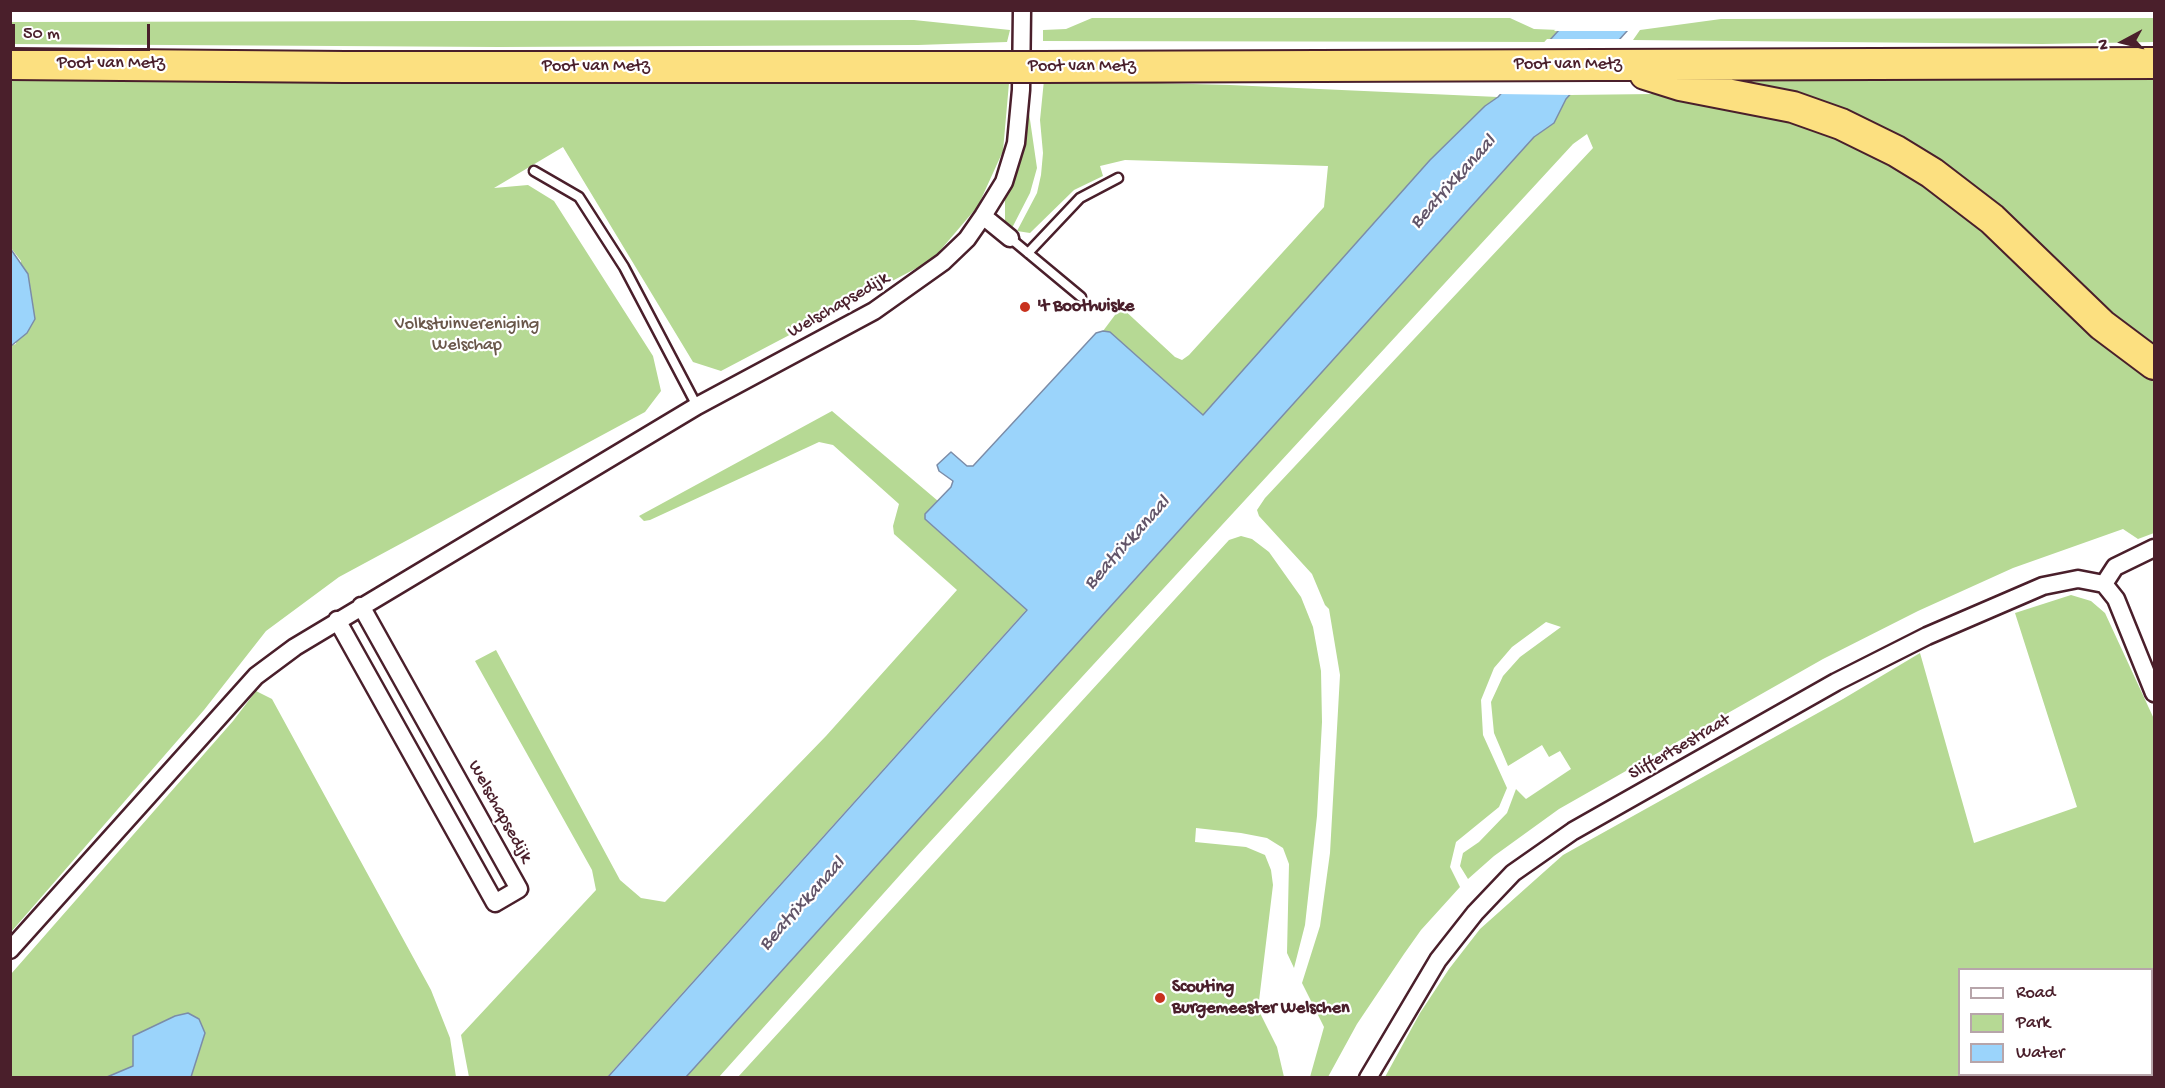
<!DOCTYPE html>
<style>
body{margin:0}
#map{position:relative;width:2165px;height:1088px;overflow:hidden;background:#fff;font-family:"Gochi Hand",sans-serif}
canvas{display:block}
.frame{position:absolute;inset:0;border:12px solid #4a1f2b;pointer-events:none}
.legend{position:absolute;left:1958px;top:968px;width:195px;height:108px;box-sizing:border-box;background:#fff;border:2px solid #b7a5aa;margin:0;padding:8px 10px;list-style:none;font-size:18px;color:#4a1f2b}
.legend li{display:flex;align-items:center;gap:12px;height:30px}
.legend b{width:30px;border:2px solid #b7a5aa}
.north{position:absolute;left:2093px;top:12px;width:60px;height:60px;-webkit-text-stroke:4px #fff;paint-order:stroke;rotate:263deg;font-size:16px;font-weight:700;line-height:24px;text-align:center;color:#4a1f2b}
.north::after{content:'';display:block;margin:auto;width:21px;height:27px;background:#4a1f2b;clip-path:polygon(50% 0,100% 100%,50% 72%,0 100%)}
.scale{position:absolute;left:12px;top:24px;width:138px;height:27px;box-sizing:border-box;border:3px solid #4a1f2b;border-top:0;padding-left:8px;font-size:18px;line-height:21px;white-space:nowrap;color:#4a1f2b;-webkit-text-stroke:4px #fff;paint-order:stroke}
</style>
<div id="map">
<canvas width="2165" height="1088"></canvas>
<div class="frame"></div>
<ul class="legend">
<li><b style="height:8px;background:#fff"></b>Road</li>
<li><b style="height:16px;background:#b6d994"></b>Park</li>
<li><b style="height:16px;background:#9bd4fb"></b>Water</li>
</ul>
<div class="north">N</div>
<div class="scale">50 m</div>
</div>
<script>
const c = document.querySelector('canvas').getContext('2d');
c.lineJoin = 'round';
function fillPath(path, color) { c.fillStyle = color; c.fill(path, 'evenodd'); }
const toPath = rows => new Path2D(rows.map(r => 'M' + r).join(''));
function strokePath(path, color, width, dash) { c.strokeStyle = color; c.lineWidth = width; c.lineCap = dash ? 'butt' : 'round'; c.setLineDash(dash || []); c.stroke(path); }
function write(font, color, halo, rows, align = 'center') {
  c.font = font + ' "Gochi Hand",sans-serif'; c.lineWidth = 4.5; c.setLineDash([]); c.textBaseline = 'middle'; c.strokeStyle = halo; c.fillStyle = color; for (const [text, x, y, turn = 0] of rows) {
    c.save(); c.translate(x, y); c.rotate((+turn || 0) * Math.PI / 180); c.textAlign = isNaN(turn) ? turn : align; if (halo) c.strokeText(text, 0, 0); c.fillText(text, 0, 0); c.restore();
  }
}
fillPath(toPath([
 [1092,18,1510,18,1534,29,1559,30,1548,42,1043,41,1043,30,1066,29],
 [2154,18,2154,42,2042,44,1633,40,1640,30,1721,19],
 [914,20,1010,30,1007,42,918,45,498,47,10,44,11,22,26,22],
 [2154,73,2154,357,1902,145,1681,76],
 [11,76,318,79,1009,83,1003,151,978,206,932,260,721,371,693,362,563,147,494,188,528,185,554,201,653,356,661,391,645,412,339,577,266,631,204,710,11,932,10,346,16,344,21,261,11,248],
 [1044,80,1230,85,1498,97,1485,106,1430,160,1203,415,1110,332,1103,331,1121,307,1175,357,1182,360,1189,355,1324,207,1328,166,1125,160,1100,166,1103,176,1074,190,1030,233,1017,231,1037,193,1041,175,1043,153,1040,120],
 [1654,94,1741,106,1821,126,1892,160,2022,259,2154,372,2154,533,2138,539,2123,529,2013,568,1918,611,1823,659,1559,809,1494,856,1468,879,1460,866,1463,853,1479,842,1507,813,1516,789,1526,799,1571,769,1560,751,1549,757,1542,745,1508,766,1494,733,1491,702,1503,676,1520,657,1561,627,1546,622,1512,647,1494,668,1481,700,1483,735,1507,788,1499,807,1456,842,1450,867,1460,887,1421,930,1404,954,1357,1024,1328,1077,1310,1077,1324,1027,1302,983,1320,926,1330,853,1340,675,1329,609,1325,605,1312,574,1259,516,1257,510,1265,498,1593,148,1587,134,1573,144,917,856,719,1077,686,1077,1534,137,1554,123,1566,99,1569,95],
 [1028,106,1037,168,1030,193,1012,228,1005,222,1005,197,1017,166],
 [832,411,938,501,925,514,925,519,1027,609,607,1077,469,1077,461,1035,596,890,592,870,475,661,496,650,620,880,641,898,665,902,826,736,957,590,894,534,893,526,899,504,833,445,819,442,650,520,644,521,639,516],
 [1241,536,1252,539,1269,552,1301,597,1313,627,1321,671,1322,722,1317,816,1305,925,1294,968,1287,953,1289,864,1283,848,1267,838,1241,833,1196,828,1195,842,1246,847,1265,855,1271,870,1273,885,1258,1009,1277,1047,1284,1077,738,1077,1229,540],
 [2071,595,2091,601,2105,613,2154,719,2154,1035,2152,1036,2152,970,1960,970,1960,1074,2045,1075,2037,1077,1385,1077,1420,1013,1449,969,1480,929,1563,855,1843,699,1920,653,1974,843,2077,807,2015,613],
 [256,691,272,699,431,990,450,1038,456,1077,191,1077,205,1033,175,1016,133,1066,107,1077,11,1077,11,974,233,721]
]), '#b6d994');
const water = toPath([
 [1645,11,1566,99,1554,123,1534,137,686,1077,607,1078,1027,610,925,519,925,514,951,487,953,481,939,471,937,465,951,452,967,466,973,466,1096,333,1103,331,1110,332,1203,415,1430,160,1485,106,1498,97,1559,30,1645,11],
 [10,248,28,274,35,319,27,333,11,346,10,248],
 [188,1013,199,1019,205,1033,191,1077,107,1077,133,1066,133,1036,175,1016,188,1013]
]);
fillPath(water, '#9bd4fb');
strokePath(water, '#7b8ca8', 1.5);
fillPath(toPath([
 [1648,10,1631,31,1554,31,1558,27,1568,26,1577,16,1577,11],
 [1547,39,1624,39,1573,95,1497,94]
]), '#fff');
const lane = toPath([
 [534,171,579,197,624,267,697,406],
 [1010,238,1081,297],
 [1028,253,1080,198,1118,178]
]);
const street = toPath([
 [983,216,1010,238],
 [2104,584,2115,567,2154,548],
 [337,620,495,903,519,889,361,606],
 [10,950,256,676,295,647,697,406,874,311,943,262,967,239,983,216,1004,182,1016,143,1021,90,1022,10],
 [1368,1078,1438,960,1475,913,1513,873,1573,831,1836,682,1927,636,2043,586,2078,579,2104,584,2116,599,2154,693]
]);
const secondary = toPath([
 [2152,1067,2154,1066],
 [2122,1078,2130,1074]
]);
const highway = toPath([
 [10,64,345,67,1008,67],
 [1041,67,2154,63],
 [1645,74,1680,85,1793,107,1841,124,1896,151,1932,173,1992,219,2102,325,2154,364]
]);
strokePath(lane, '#4a1f2b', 13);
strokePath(street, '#4a1f2b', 21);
strokePath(secondary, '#4a1f2b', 28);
strokePath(highway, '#4a1f2b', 34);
strokePath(lane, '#fff', 8);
strokePath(street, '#fff', 16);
strokePath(secondary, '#fff', 24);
strokePath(highway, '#fce080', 30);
const highwayBridge = toPath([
 [1008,67,1041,67]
]);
strokePath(highwayBridge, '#4a1f2b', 34, []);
strokePath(highwayBridge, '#fce080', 30);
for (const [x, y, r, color] of [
 [1025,307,6,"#c8321e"],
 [1160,998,6,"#c8321e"]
]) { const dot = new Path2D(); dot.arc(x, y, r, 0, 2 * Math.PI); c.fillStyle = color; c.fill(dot); strokePath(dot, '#fff', 2); }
write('18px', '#4a1f2b', '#fff', [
 ["Poot van Metz",111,64],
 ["Poot van Metz",1568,65],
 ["Poot van Metz",596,67],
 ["Poot van Metz",1082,67],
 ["Welschapsedijk",839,306,-30],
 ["Sliffertsestraat",1680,748,-30],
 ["Welschapsedijk",499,812,61]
]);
write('bold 18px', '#4a1f2b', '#fff', [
 ["'t Boothuiske",1037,307],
 ["Scouting",1172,988],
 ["Burgemeester Welschen",1172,1009]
], 'left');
write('18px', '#6a574a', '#fff', [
 ["Volkstuinvereniging",467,325],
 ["Welschap",467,346]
]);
write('italic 20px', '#625569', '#fff', [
 ["Beatrixkanaal",1454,183,-48],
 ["Beatrixkanaal",1128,544,-48],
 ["Beatrixkanaal",803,905,-48]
]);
</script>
